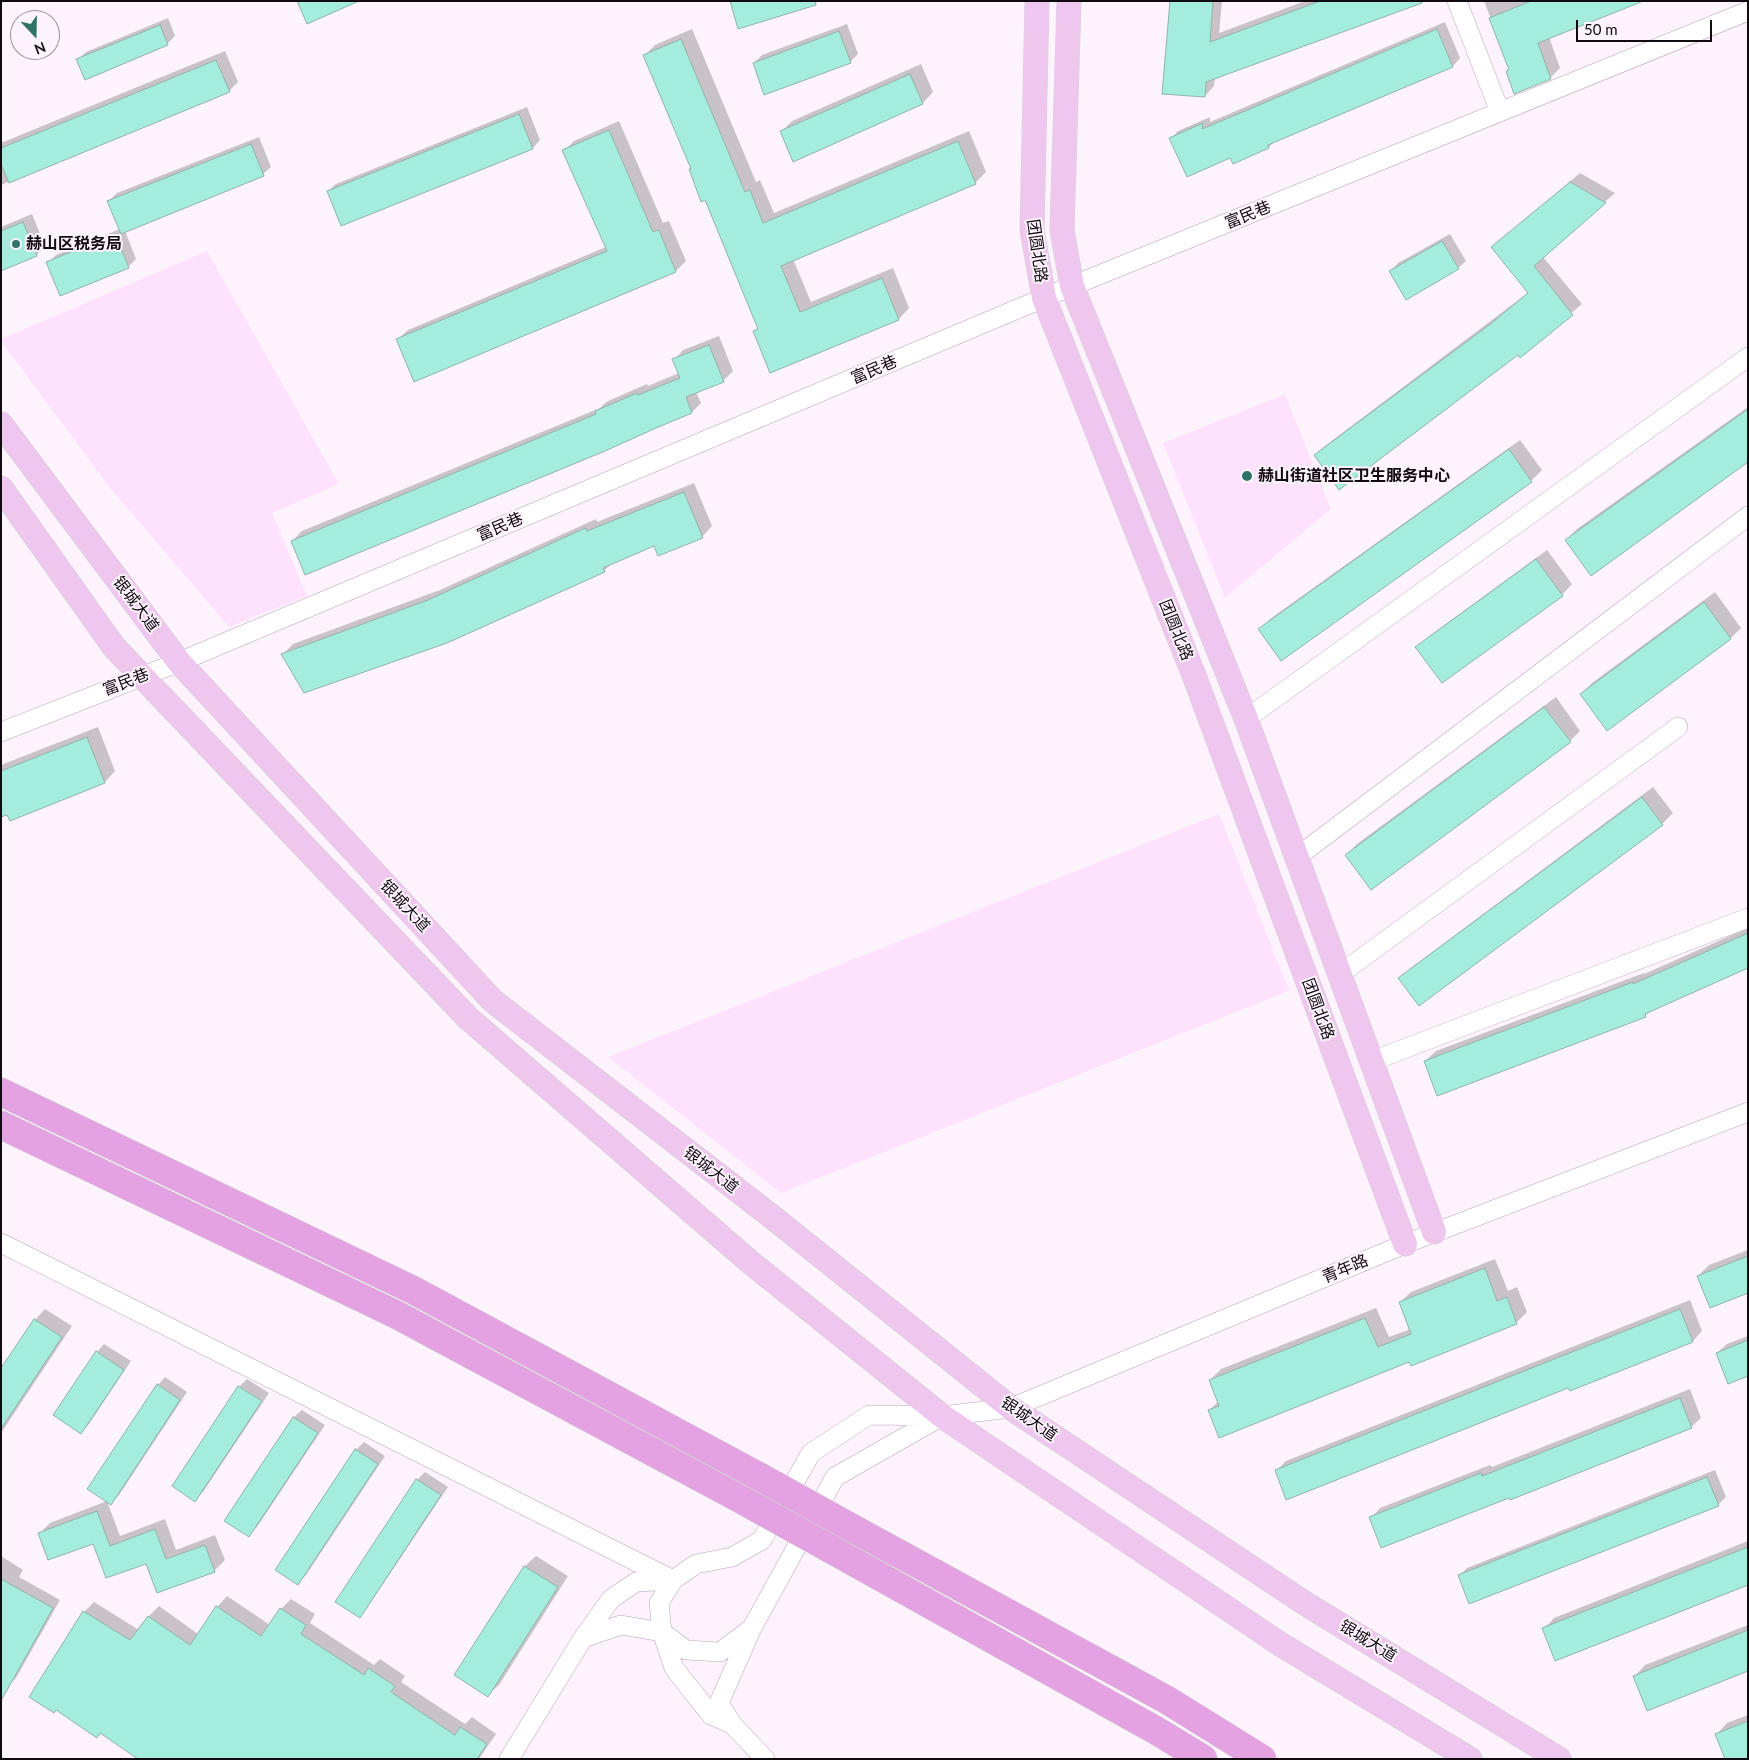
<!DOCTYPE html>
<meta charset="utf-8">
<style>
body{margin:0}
#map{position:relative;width:1749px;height:1760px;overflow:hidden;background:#fcf3fc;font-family:Lato,sans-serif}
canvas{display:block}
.frame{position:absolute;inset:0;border:2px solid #110a11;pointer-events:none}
.north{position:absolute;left:10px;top:10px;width:50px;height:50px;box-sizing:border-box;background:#fcf3fc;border:1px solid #9e969e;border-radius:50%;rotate:159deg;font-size:14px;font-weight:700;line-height:20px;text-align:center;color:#110a11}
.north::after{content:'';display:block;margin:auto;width:18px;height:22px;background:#2e7366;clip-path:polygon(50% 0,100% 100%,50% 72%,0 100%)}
.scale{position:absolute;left:1576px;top:20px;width:136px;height:22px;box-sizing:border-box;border:2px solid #110a11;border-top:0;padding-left:6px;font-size:15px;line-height:18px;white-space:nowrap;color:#110a11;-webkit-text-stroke:4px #fcf3fc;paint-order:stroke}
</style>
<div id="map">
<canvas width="1749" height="1760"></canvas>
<div class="frame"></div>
<div class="north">N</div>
<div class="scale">50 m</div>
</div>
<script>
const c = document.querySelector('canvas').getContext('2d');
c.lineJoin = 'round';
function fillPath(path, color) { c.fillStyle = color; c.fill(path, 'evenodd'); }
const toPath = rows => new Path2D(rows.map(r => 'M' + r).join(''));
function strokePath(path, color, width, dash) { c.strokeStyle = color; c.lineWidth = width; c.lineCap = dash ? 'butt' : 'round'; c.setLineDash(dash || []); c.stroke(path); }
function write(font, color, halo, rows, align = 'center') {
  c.font = font + ' Lato,"Noto Sans SC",sans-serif'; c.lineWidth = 4; c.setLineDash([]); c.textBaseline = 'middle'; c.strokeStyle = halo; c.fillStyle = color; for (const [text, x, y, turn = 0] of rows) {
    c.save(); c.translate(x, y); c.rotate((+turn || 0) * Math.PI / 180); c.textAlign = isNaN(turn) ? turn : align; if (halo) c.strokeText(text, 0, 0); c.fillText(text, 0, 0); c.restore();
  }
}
fillPath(toPath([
 [207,251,339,484,272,513,307,596,229,627,110,488,1,341,1,339],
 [1285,394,1331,509,1225,598,1163,443],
 [1219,814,1289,991,781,1193,608,1057]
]), '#fee2fd');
fillPath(toPath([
 [1171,1,1222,1,1219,33,1305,1,1423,1,1215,78,1214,86,1205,96],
 [1484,1,1639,1,1549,37,1560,68,1550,78,1507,71,1510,68],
 [168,18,175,36,167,44,78,60,86,52],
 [1445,22,1460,58,1453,66,1274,142,1269,147,1231,156,1171,139,1178,131,1210,117,1210,122],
 [847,24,858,54,850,62,754,63,762,55],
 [692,29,756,182,760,180,774,213,969,131,986,172,975,183,793,259,811,302,893,268,909,308,899,319,771,371,754,331,759,327,706,199,690,170,692,168,645,55,655,45],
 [225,51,238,82,229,91,1,185,1,143],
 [921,64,933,92,923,103,794,160,781,132,792,121],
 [527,107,540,140,533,148,342,225,328,191,336,184],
 [619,121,663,223,669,221,686,261,676,271,398,339,408,330,606,247,564,151,574,141],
 [259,137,271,167,263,174,125,231,136,259,128,267,48,263,56,255,120,229,109,201,117,193],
 [1580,173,1615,193,1543,257,1582,304,1520,356,1518,353,1315,455,1325,446,1529,292,1493,247],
 [32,214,45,246,36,255,1,270,1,227],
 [1450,234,1466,261,1458,268,1391,271,1398,263],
 [719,336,733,371,723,381,696,392,701,403,692,412,292,541,302,531,600,408,606,402,647,384,648,386,679,373,674,360,683,350],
 [1748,407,1748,461,1566,540,1577,529],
 [1520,440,1542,470,1531,481,1282,660,1260,629,1270,619],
 [694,483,712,526,702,537,654,545,612,563,604,571,283,654,293,644,440,590,596,519,597,522],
 [1547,550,1572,584,1562,595,1417,647,1428,637],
 [1715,592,1741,628,1731,638,1607,729,1581,694,1592,683],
 [1556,697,1580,731,1570,741,1347,855,1357,844],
 [98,727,115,771,105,782,11,819,8,813,1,816,1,765],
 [1653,787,1673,813,1662,824,1420,1004,1400,978,1411,968],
 [1748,928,1748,967,1653,1009,1645,1016,1425,1061,1436,1051,1644,973,1644,974],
 [1748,1250,1748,1292,1698,1276,1709,1265],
 [1495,1259,1508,1291,1517,1287,1527,1312,1516,1323,1410,1361,1209,1410,1219,1401,1210,1380,1221,1369,1376,1308,1389,1337,1411,1329,1400,1302,1411,1292],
 [1690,1300,1702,1331,1693,1341,1570,1389,1569,1386,1276,1471,1286,1461],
 [45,1309,72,1326,1,1433,1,1370,35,1320],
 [1748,1336,1748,1375,1717,1353,1727,1344],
 [104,1344,131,1361,89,1424,81,1432,97,1352],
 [165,1377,187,1392,119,1495,111,1503,158,1385],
 [247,1379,269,1393,203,1492,195,1500,239,1387],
 [1690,1389,1701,1418,1691,1427,1510,1497,1371,1518,1380,1508,1490,1465,1492,1467],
 [302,1410,325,1425,257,1527,249,1535,226,1520,294,1417],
 [364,1442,385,1456,306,1575,298,1583,277,1570,356,1450],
 [1715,1470,1726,1497,1718,1505,1459,1576,1467,1568],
 [425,1472,448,1487,367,1608,359,1616,417,1480],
 [107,1501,120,1536,165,1519,176,1550,215,1535,225,1560,214,1571,147,1562,94,1542,39,1534,50,1523],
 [1748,1541,1748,1583,1544,1629,1554,1618],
 [1,1556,23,1570,19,1577,60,1600,16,1678,8,1686,1,1682],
 [536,1556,568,1576,499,1685,488,1695,456,1674,525,1566],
 [227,1596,270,1625,281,1609,291,1599,315,1614,310,1623,374,1665,380,1659,405,1676,401,1682,465,1724,472,1717,496,1734,479,1759,140,1759,84,1612,94,1602,139,1630,149,1616,159,1606,198,1634,217,1607],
 [1748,1625,1748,1670,1635,1676,1645,1665],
 [1748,1715,1748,1757,1717,1734,1727,1723]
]), '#0003');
const building = toPath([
 [297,1,359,1,307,24,297,1],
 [730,1,815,1,816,5,738,29,730,1],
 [1170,1,1213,1,1210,42,1320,1,1422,1,1422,3,1206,82,1205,97,1162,94,1170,1],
 [1531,1,1641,1,1641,2,1538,43,1551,79,1514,94,1506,71,1509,70,1489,18,1531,1],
 [160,25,168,45,85,80,76,59,160,25],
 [1437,29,1453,67,1268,145,1269,148,1233,164,1230,158,1187,177,1169,138,1203,123,1202,129,1252,108,1437,29],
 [839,31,851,63,764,95,753,63,839,31],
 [681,39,745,192,750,190,763,223,958,141,976,184,781,266,800,312,882,278,899,320,770,373,753,331,758,329,705,200,701,202,689,169,691,169,643,55,681,39],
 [216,60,230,92,9,183,1,164,1,148,216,60],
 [910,74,923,104,793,162,780,131,910,74],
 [519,114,533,149,341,226,327,191,519,114],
 [609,130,653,232,659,230,676,272,414,382,396,339,607,251,562,150,609,130],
 [251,144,264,176,121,234,107,201,251,144],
 [1570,182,1606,203,1534,266,1573,315,1520,358,1518,355,1339,490,1314,455,1489,325,1528,293,1491,247,1570,182],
 [23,222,37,256,1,271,1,231,23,222],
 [115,234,129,268,60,296,46,262,115,234],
 [1442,241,1459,269,1406,300,1389,271,1442,241],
 [709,345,724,382,686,397,692,413,656,428,605,451,305,575,291,541,596,414,595,411,637,393,638,395,680,378,672,359,709,345],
 [1748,409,1748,462,1591,576,1565,540,1748,409],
 [1509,449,1532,482,1281,661,1258,629,1509,449],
 [684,492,703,538,658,556,654,546,603,568,605,572,447,643,304,693,281,654,428,600,585,528,587,531,684,492],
 [1536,559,1563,596,1442,683,1415,647,1536,559],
 [1704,602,1731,639,1607,731,1580,694,1704,602],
 [1544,707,1571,742,1371,890,1345,855,1544,707],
 [87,737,105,783,10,821,7,815,1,817,1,771,87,737],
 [1642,797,1663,825,1419,1006,1398,978,1642,797],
 [1748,933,1748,968,1645,1014,1646,1017,1437,1096,1424,1061,1633,982,1633,984,1748,933],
 [1748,1256,1748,1293,1710,1308,1697,1276,1748,1256],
 [1485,1268,1497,1301,1507,1297,1517,1324,1411,1366,1409,1362,1219,1438,1208,1410,1219,1406,1209,1380,1365,1318,1378,1347,1411,1334,1399,1302,1485,1268],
 [1680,1309,1693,1342,1570,1391,1568,1388,1286,1500,1275,1470,1680,1309],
 [34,1319,62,1337,1,1429,1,1368,34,1319],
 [1748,1340,1748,1376,1728,1384,1716,1353,1748,1340],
 [96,1351,124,1370,81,1434,53,1415,96,1351],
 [157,1384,180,1400,111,1505,87,1489,157,1384],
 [238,1386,262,1401,195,1502,172,1486,238,1386],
 [1680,1398,1692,1428,1510,1500,1509,1498,1381,1548,1369,1517,1481,1473,1482,1476,1680,1398],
 [293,1417,318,1433,249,1537,224,1521,293,1417],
 [355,1449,378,1464,298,1585,275,1570,355,1449],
 [1707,1477,1719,1506,1469,1604,1458,1575,1707,1477],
 [416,1479,441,1495,360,1618,335,1602,416,1479],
 [97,1511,110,1546,155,1529,166,1559,205,1545,215,1572,157,1593,146,1564,106,1578,93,1544,48,1560,38,1533,97,1511],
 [1748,1547,1748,1585,1555,1661,1542,1628,1748,1547],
 [524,1566,558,1587,488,1697,454,1675,524,1566],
 [1,1579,53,1608,1,1701,1,1579],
 [216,1606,261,1636,280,1608,306,1625,301,1634,364,1675,368,1668,395,1686,391,1692,455,1735,460,1727,487,1744,477,1759,138,1759,100,1733,97,1738,56,1710,54,1713,29,1697,83,1611,130,1640,148,1616,190,1645,216,1606],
 [1748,1630,1748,1671,1647,1711,1633,1676,1748,1630],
 [1748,1721,1748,1759,1725,1759,1715,1734,1748,1721]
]);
fillPath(building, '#a4eddd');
strokePath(building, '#91b1a9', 1);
const minor = toPath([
 [1457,1,1500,112],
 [1246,719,1748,357],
 [1,732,179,662,1072,286,1748,11],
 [1297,857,1748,516],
 [1340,974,1678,727],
 [1372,1061,1748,918],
 [1,1243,673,1580,636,1582,611,1599,583,1638,509,1759],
 [942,1416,1011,1408,1405,1244,1748,1112],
 [752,1628,720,1652,686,1650,662,1632,659,1603,673,1580,696,1564,732,1557,762,1540,811,1453,869,1415,942,1416,835,1477,752,1628,719,1703,732,1724,765,1759],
 [583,1638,621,1625,662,1632,674,1668,711,1715,732,1724]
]);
const major = toPath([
 [1037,1,1032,230,1044,298,1195,678,1405,1244],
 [1069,1,1062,230,1072,286,1246,719,1434,1232],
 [1,424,179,662,493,1001,771,1216,1011,1408,1306,1604,1559,1759],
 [1,488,114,647,468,1018,750,1262,942,1416,1280,1644,1470,1759]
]);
const highway = toPath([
 [1,1092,413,1290,760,1477],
 [1,1125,397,1315,744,1501],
 [841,1522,1167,1700,1262,1759],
 [827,1547,1157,1731,1203,1759]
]);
strokePath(minor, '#b8a4b8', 20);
strokePath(major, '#d4d3d4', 25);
strokePath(highway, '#d4d3d4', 29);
strokePath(minor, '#fff', 19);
strokePath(major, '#efc7ee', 24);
strokePath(highway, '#e4a2e3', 28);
const highwayBridge = toPath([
 [760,1477,841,1522],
 [744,1501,827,1547]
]);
strokePath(highwayBridge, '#d4d3d4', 29, []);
strokePath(highwayBridge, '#e4a2e3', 28);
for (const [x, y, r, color] of [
 [16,244,5,"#2e7366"],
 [1247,476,6,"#2e7366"]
]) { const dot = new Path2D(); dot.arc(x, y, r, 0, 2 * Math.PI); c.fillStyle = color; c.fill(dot); strokePath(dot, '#fcf3fc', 2); }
write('16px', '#110a11', '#fcf3fc', [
 ["富民巷",1248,215,-22],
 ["团圆北路",1037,251,82],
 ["富民巷",874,370,-23],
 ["富民巷",500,527,-23],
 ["银城大道",136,604,53],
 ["团圆北路",1176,630,68],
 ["富民巷",126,682,-21],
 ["银城大道",405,906,47],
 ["团圆北路",1318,1009,70],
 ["银城大道",711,1170,38],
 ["青年路",1345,1269,-23],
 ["银城大道",1029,1419,35],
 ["银城大道",1368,1641,32]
]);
write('bold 16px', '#110a11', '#fcf3fc', [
 ["赫山区税务局",26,244],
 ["赫山街道社区卫生服务中心",1258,476]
], 'left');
</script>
